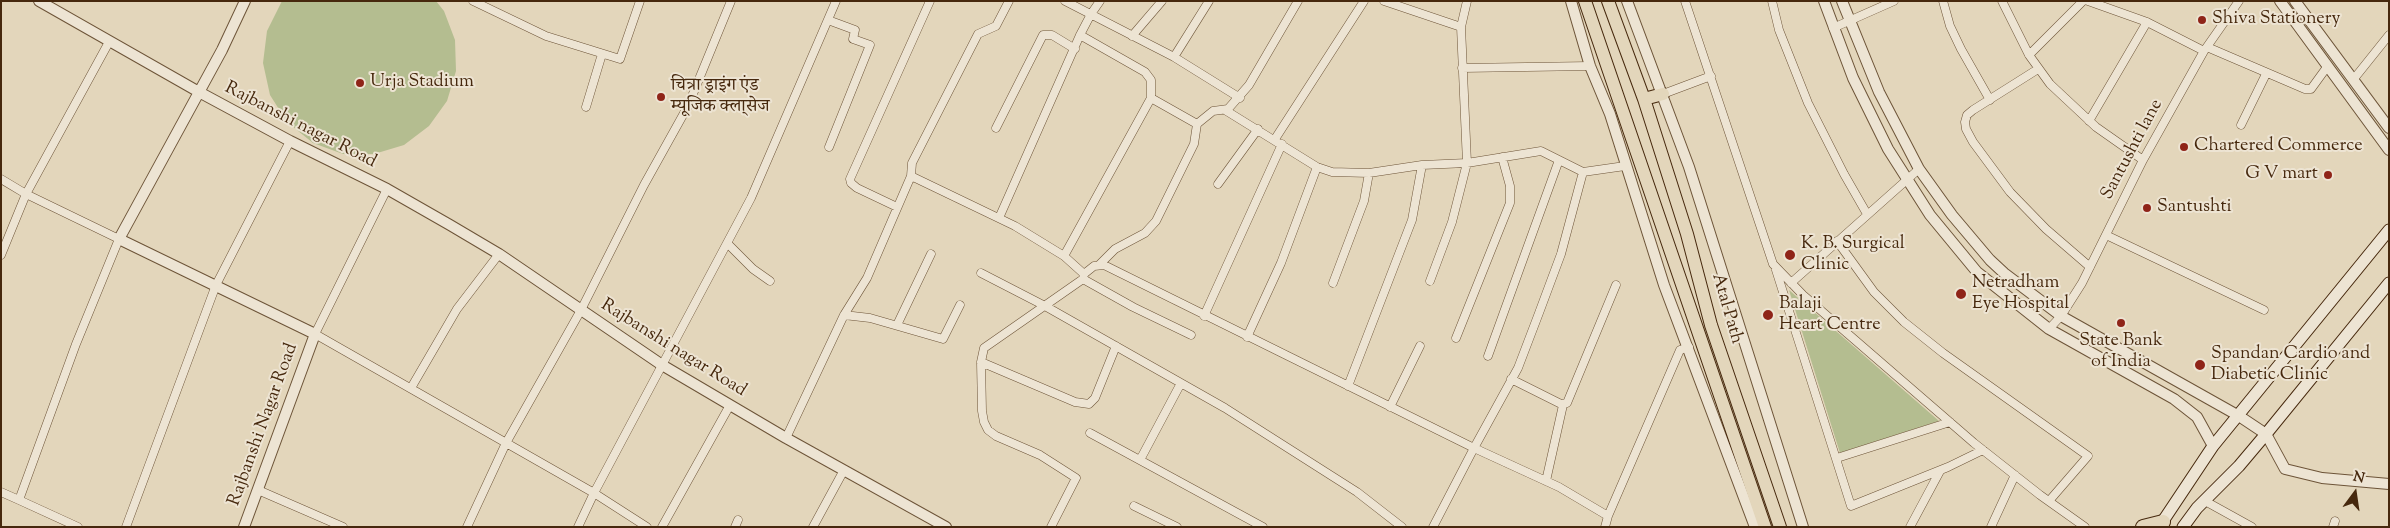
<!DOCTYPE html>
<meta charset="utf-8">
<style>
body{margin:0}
#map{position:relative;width:2390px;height:528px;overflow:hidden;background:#e3d6bb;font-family:"Sorts Mill Goudy",serif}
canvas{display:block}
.frame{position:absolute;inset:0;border:2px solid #46280d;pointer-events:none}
.north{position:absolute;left:2330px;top:468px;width:50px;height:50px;-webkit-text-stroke:4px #ede4d3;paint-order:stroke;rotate:14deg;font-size:14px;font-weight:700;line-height:20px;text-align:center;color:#46280d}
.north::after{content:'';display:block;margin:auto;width:18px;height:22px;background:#46280d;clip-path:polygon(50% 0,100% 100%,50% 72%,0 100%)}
</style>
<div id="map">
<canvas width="2390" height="528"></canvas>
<div class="frame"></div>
<div class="north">N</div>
</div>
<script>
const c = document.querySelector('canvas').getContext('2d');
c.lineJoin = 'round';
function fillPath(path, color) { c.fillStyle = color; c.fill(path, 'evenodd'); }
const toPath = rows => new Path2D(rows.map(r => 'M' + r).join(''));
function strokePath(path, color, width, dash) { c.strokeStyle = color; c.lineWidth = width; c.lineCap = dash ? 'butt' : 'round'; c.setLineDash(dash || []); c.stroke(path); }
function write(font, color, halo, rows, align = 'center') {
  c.font = font + ' "Sorts Mill Goudy","Noto Serif Devanagari",serif'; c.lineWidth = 4; c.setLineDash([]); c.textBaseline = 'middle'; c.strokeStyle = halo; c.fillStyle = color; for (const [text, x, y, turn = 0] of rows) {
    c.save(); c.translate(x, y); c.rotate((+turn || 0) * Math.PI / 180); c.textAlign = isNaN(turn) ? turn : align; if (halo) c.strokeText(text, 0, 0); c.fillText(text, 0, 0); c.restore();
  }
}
fillPath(toPath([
 [282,1,436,1,444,11,455,40,456,71,447,101,429,126,404,145,374,154,343,154,313,143,287,122,270,95,263,63,267,31],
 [1789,290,1939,421,1840,453]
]), '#b4bd90');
const minor = toPath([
 [473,1,546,36,620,59,640,1],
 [1065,1,1174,57,1240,98],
 [1384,1,1461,27],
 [1685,1,1773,264,1803,295,1974,443,2040,495,2085,527],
 [1772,1,1779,30,1808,103,1844,174,1867,214],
 [1943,1,1950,26,1961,49,1990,100],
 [2002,1,2029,55,2050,84,2096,127,2143,160],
 [2088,1,2147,22,2204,51],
 [828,20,855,30,853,39,870,45,829,147],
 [1833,28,1894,1],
 [1132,36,1162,1],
 [2207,47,2305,89,2311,89,2327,67],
 [2029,55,2083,1],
 [1174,57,1209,1],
 [1462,68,1590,66],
 [2038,69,1973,110,1967,115,1965,122,1966,129,1973,142,2010,192,2046,229,2090,267],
 [2353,80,2389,35],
 [1663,94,1711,76],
 [1151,98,1197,124,1213,111,1228,109,1249,85,1298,1],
 [586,107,602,54],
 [1225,110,1317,167,1332,172,1369,173,1422,165,1467,163,1541,151,1583,172,1625,166],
 [2089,121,2147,22],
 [2241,125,2266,74],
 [996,128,1043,35,1052,35,1075,49],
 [1275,139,1364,1],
 [911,176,912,163,978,34,996,26,1009,1],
 [1,179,26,194,119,239,76,344,19,500,78,527],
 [1218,184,1258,129],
 [387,189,315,334,594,493,647,527],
 [897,207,857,188,851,183,850,179,930,1],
 [999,218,1080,35,1091,14,1100,1],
 [2106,235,2264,310],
 [1837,241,1874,292,1904,322,1943,353,2088,456,2049,501],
 [727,243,753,269,770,281],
 [1,255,26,194,109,42],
 [1064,256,1151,98,1151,80,1145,72,1080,35],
 [1100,264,1115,249,1145,233,1156,221,1194,144,1197,124],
 [1776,270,1851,506,1948,467,1983,450],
 [981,273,1045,306,1225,408,1357,492,1402,527],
 [1083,279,1133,307,1191,335],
 [1430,281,1452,222,1467,163,1461,27,1467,1],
 [1333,283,1364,201,1369,173],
 [1791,283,1919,169],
 [844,315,870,318,943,339,960,305],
 [1204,316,1282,144],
 [897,325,931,254],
 [2049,329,2061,316,2082,283,2143,160,2204,51,2239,1],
 [1247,337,1281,263,1317,167],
 [1456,338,1510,203,1510,186,1502,157],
 [1488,356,1559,160],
 [981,362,1075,402,1089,404,1095,398,1116,346],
 [1511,379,1561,404,1567,403,1616,285],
 [1348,386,1412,220,1422,165],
 [411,388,457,309,499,254],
 [1390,407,1420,346],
 [1090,433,1263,527],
 [786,438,844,315,867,278,911,176,1015,226,1064,256,1084,274,1094,266,1104,265,1474,448,1518,368,1539,313,1561,254,1583,172],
 [1837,458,1950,422],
 [1140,460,1181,383],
 [1546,481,1563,405],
 [258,490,343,527],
 [1,492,19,500],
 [2205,501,2252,527],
 [1134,506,1177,527],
 [1608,516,1680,350,1689,347],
 [126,527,216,285,290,141],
 [467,527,506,443,581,310,644,185,688,106,731,1],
 [578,527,594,493,751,198,836,1],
 [662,527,730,405],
 [735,527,738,520],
 [813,527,844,470],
 [1051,527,1076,478,1040,455,996,436,988,430,984,422,982,411,981,362,984,348,1083,279,1084,274],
 [1433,527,1474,448,1559,487,1608,516,1605,527],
 [1910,527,1940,471],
 [1991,527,2015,475],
 [2333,527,2335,521]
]);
const tertiary = toPath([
 [39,1,199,92,290,141,387,189,450,225,499,254,662,365,786,438,946,527],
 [1571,1,1590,66,1610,114,1664,285,1755,527],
 [1627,1,1689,167,1803,527],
 [1824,1,1853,78,1888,149,1930,215,1977,272,2049,329,2174,399,2197,417,2213,446],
 [1842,1,1879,92,1919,169,1952,215,1990,260,2004,273,2061,316,2239,416,2266,434,2285,469,2322,478,2389,484],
 [2280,1,2389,150],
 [2295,1,2389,128],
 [244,527,315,334,119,239,222,50,245,1]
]);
const secondary = toPath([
 [2159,527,2213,446,2389,230],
 [2183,527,2197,508,2239,466,2266,434,2389,283]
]);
const primary = toPath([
 [1585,1,1765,527],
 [1608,1,1644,99,1687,234,1711,325,1780,527],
 [1644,99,1663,94]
]);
const trunk = toPath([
 [2143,527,2163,522]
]);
strokePath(minor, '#6d5438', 9);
strokePath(tertiary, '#6d5438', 12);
strokePath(secondary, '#46280d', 13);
strokePath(primary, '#46280d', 14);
strokePath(trunk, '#46280d', 16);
strokePath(minor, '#ede4d3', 8);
strokePath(tertiary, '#ede4d3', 10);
strokePath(secondary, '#ede4d3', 11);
strokePath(primary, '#e3d6bb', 12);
strokePath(trunk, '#e3d6bb', 14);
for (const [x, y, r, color] of [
 [2202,20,5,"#8f2418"],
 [360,83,5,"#8f2418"],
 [661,97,5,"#8f2418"],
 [2184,147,5,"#8f2418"],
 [2328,175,5,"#8f2418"],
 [2147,208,5,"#8f2418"],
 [1790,255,6,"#8f2418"],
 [1961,294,6,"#8f2418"],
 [1768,315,6,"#8f2418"],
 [2121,323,5,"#8f2418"],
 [2200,365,6,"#8f2418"]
]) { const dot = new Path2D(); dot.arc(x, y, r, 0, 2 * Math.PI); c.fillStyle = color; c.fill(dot); strokePath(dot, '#ede4d3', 2); }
write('18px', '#46280d', '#ede4d3', [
 ["Shiva Stationery",2212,20],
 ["Urja Stadium",370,83],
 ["चित्रा ड्राइंग एंड",671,87],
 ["म्यूजिक क्ला्सेज",671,108],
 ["Chartered Commerce",2194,147],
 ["G V mart",2318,175,"right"],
 ["Santushti",2157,208],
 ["K. B. Surgical",1801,245],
 ["Clinic",1801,266],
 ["Netradham",1972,284],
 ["Eye Hospital",1972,305],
 ["Balaji",1779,305],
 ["Heart Centre",1779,326],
 ["State Bank",2121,342,"center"],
 ["of India",2121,363,"center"],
 ["Spandan Cardio and",2211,355],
 ["Diabetic Clinic",2211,376]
], 'left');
write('18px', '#46280d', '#ede4d3', [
 ["Rajbanshi nagar Road",300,126,27],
 ["Santushti lane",2133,150,-62],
 ["Atal Path",1726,309,74],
 ["Rajbanshi nagar Road",673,349,32],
 ["Rajbanshi Nagar Road",264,425,-70]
]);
</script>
